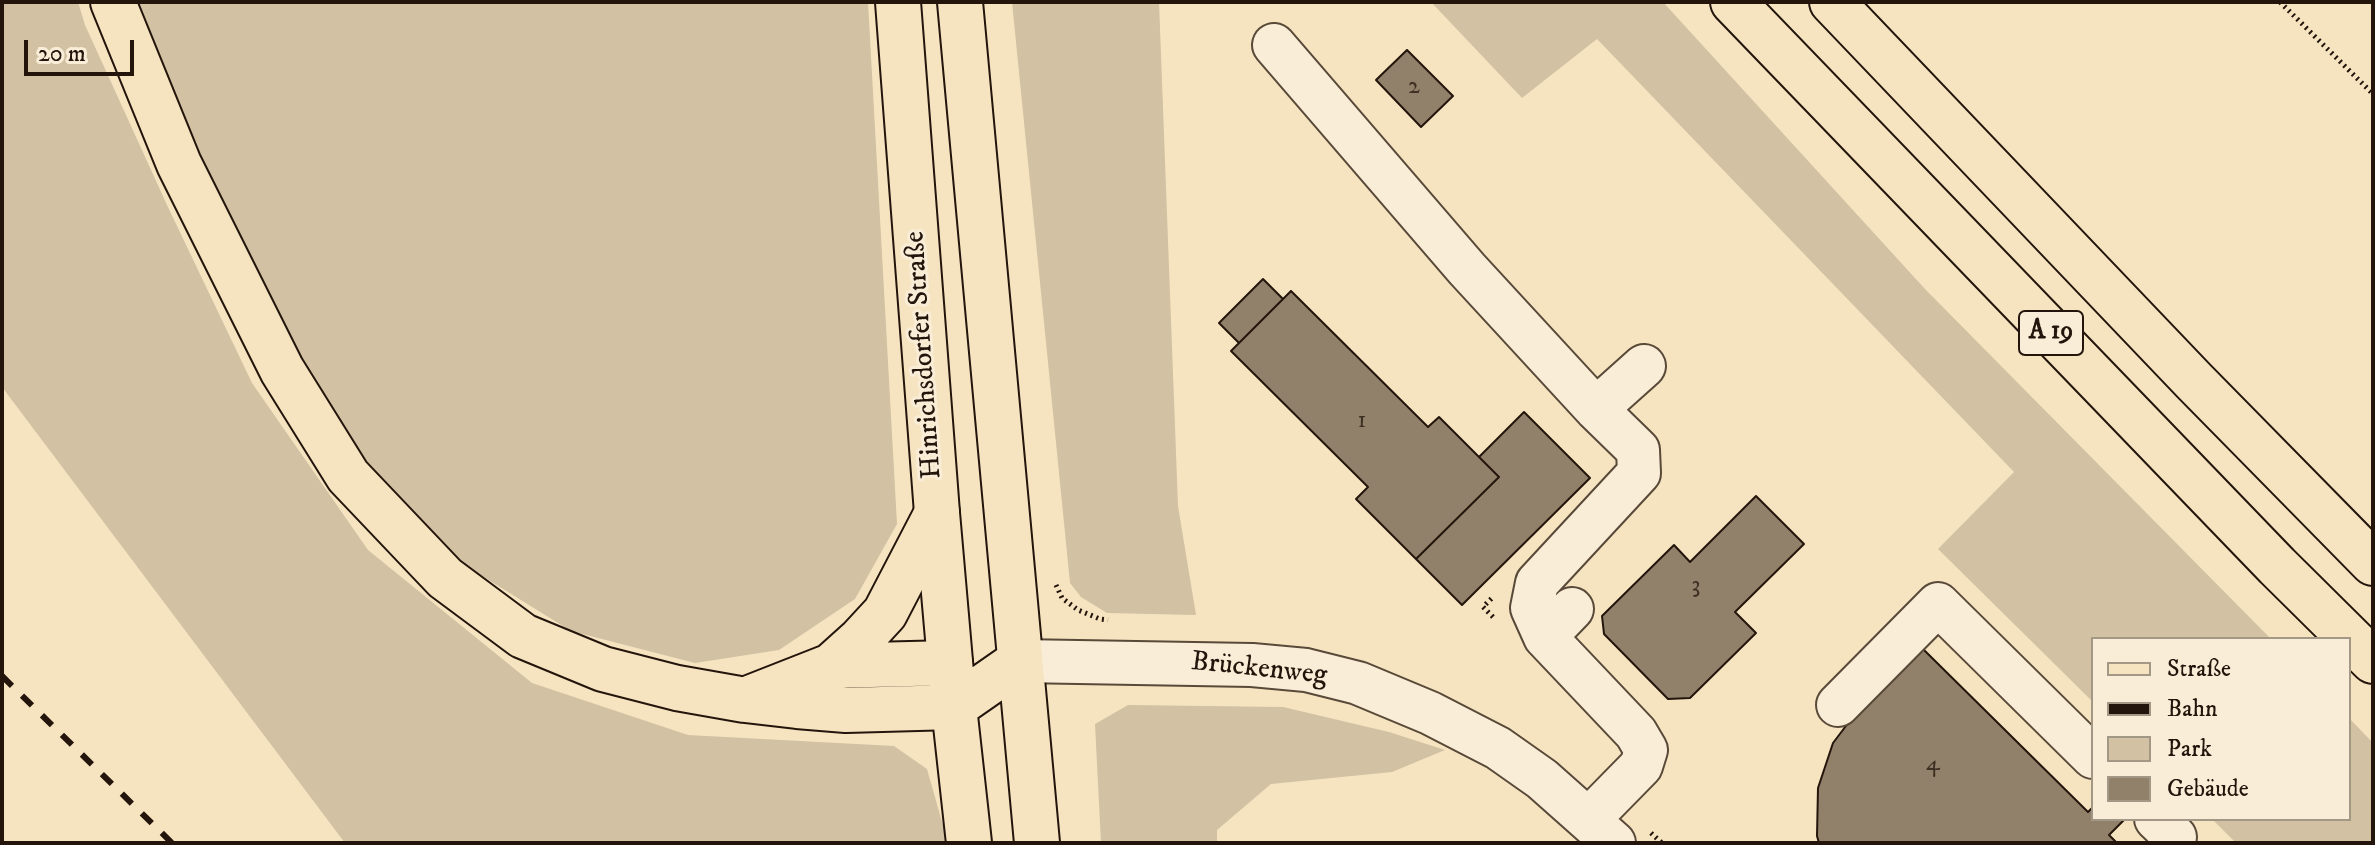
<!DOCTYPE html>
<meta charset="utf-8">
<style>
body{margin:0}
#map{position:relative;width:2375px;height:845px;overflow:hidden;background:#f6e4c1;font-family:"IM FELL DW Pica",serif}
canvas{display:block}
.frame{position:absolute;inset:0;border:4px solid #23150b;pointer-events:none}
.legend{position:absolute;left:2091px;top:637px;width:260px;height:184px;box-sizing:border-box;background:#f9edd7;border:2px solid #a39785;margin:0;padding:10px 14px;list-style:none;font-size:24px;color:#23150b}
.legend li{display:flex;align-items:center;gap:16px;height:40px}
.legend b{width:40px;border:2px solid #a39785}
.scale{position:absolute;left:24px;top:40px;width:110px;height:36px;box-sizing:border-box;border:4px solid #23150b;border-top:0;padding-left:10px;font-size:24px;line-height:28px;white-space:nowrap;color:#23150b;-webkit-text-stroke:6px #f9edd7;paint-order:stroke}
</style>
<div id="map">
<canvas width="2375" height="845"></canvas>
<div class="frame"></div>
<ul class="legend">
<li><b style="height:10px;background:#f6e4c1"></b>Straße</li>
<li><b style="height:10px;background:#23150b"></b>Bahn</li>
<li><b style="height:22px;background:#d2c1a2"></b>Park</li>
<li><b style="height:22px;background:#91816a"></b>Gebäude</li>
</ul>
<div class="scale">20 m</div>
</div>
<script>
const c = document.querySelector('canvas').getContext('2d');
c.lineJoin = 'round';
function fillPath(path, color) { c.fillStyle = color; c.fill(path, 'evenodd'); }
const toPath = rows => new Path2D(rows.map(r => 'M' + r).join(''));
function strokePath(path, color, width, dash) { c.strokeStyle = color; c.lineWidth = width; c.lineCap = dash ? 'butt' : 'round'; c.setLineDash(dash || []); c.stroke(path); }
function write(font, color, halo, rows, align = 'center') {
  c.font = font + ' "IM FELL DW Pica",serif'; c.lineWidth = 6; c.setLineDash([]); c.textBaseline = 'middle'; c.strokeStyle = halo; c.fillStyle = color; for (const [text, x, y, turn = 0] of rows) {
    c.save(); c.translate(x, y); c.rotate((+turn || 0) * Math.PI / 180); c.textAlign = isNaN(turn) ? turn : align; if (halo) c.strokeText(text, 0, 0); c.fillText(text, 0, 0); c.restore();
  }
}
fillPath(toPath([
 [2,2,78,2,85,25,167,205,252,383,368,550,532,683,688,735,894,746,927,769,944,829,945,843,345,843,2,387],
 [138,2,868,2,897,524,855,599,779,650,695,663,571,631,466,566,367,467,300,354,196,152],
 [1012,2,1159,2,1178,506,1196,615,1107,613,1081,597,1070,583],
 [1431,2,1663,2,1925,289,2271,639,2093,639,2093,702,1938,549,2014,472,1597,39,1522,98],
 [1128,705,1283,707,1389,732,1445,750,1392,772,1271,784,1217,830,1217,843,1101,843,1095,724],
 [2349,718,2373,743,2373,843,2236,843,2212,819,2349,819]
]), '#d2c1a2');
const building = toPath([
 [1407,50,1453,96,1421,127,1376,80,1407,50],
 [1263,279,1283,299,1239,343,1219,323,1263,279],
 [1291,291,1428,427,1439,417,1499,477,1416,559,1356,499,1368,487,1231,351,1291,291],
 [1524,412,1590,478,1462,605,1416,559,1499,477,1479,457,1524,412],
 [1756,496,1804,544,1735,612,1756,633,1690,698,1668,699,1604,634,1602,616,1674,545,1690,562,1756,496],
 [1923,649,2088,812,2093,807,2093,819,2125,819,2109,835,2117,843,1819,843,1817,836,1818,788,1833,743,1861,706,1923,649]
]);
fillPath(building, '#91816a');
strokePath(building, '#23150b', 2);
const minor = toPath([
 [1274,45,1467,269,1596,409,1638,450,1639,473,1537,583,1532,608,1545,637,1636,733,1646,750,1641,766,1589,819],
 [1596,409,1644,366],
 [1545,637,1572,609],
 [1020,661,1252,665,1306,670,1358,683,1430,713,1498,748,1542,779,1614,843],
 [1838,705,1938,604,2093,757],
 [2156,819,2175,837,2169,843]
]);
const major = toPath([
 [898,2,937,513,954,707,969,843],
 [960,2,1037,843],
 [954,707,1020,661]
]);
const highway = toPath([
 [113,2,179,164,282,370,348,476,445,578,523,636,603,669,677,688,745,700,797,706,846,710,954,707],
 [1733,2,2277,566,2373,661],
 [1832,2,2194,381,2373,563],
 [831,666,950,663],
 [752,697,831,666,861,639,885,613,937,513]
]);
strokePath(minor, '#584938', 46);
strokePath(major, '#23150b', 48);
strokePath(highway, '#23150b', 48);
strokePath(toPath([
 [2280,2,2373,94],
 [1056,585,1062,598,1078,610,1100,619,1108,620],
 [1493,617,1483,607,1494,596],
 [1651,833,1662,843]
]), '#23150b', 5, [2, 4]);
strokePath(minor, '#f9edd7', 42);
strokePath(major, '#f6e4c1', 44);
strokePath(highway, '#f6e4c1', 44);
strokePath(toPath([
 [2,676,172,843]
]), '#23150b', 6, [14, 14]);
write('24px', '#3e3023', null, [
 ["2",1414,88],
 ["1",1362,422],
 ["3",1696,587],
 ["4",1933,765]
]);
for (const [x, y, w] of [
 [2051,333,64]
]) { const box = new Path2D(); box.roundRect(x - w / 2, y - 22, w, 44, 6); c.fillStyle = '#f9edd7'; c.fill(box); strokePath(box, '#23150b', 2); }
write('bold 26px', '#23150b', null, [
 ["A 19",2051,333]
]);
write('28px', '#23150b', '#f9edd7', [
 ["Hinrichsdorfer Straße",925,355,-94],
 ["Brückenweg",1259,670,6]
]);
</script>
